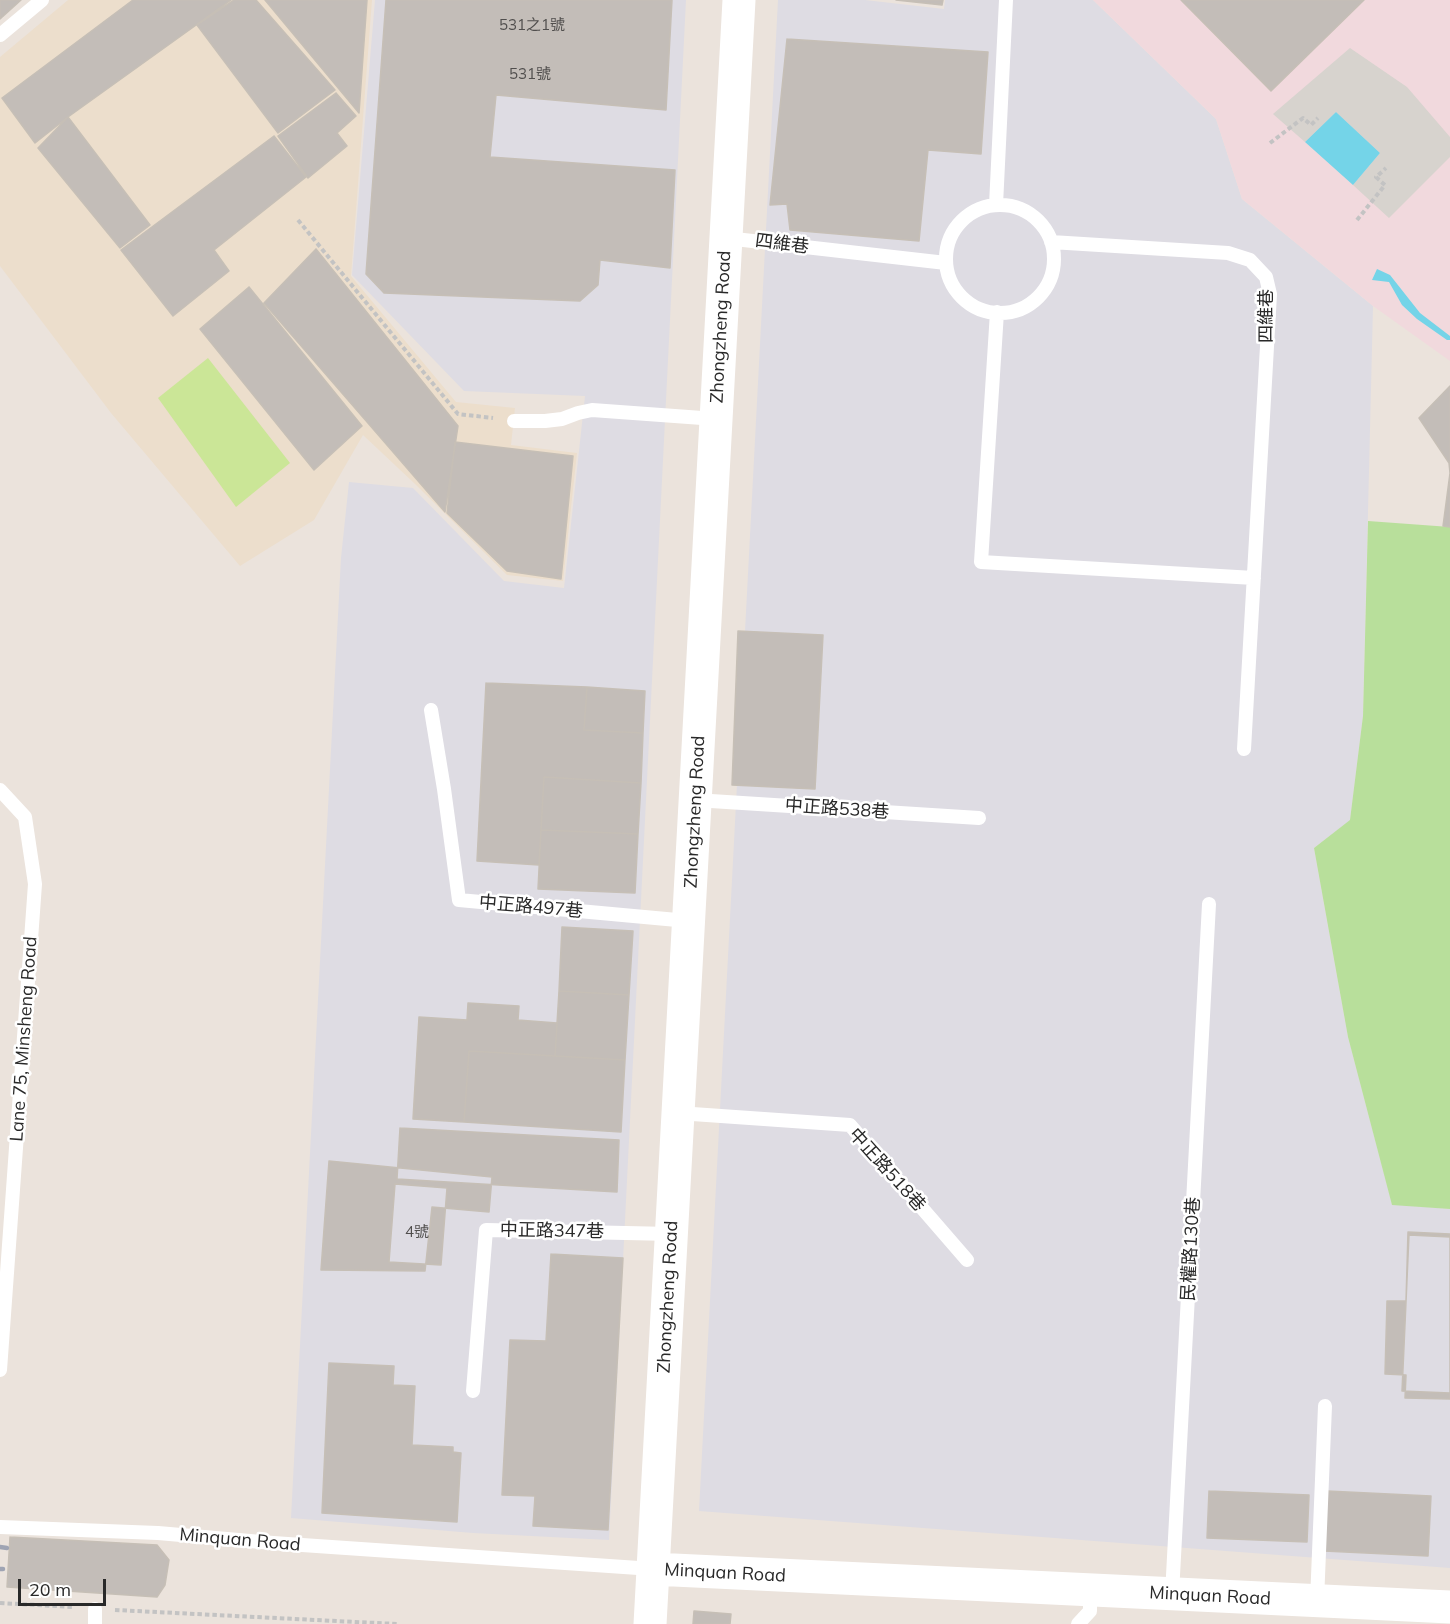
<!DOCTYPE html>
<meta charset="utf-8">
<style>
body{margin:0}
#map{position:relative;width:1450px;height:1624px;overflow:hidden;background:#ebe3dc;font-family:Mulish,sans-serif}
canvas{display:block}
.scale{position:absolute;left:18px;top:1579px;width:88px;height:27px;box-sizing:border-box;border:3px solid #292929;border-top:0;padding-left:8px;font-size:18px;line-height:21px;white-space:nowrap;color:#292929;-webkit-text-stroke:4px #fff;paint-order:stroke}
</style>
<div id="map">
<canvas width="1450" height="1624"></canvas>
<div class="scale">20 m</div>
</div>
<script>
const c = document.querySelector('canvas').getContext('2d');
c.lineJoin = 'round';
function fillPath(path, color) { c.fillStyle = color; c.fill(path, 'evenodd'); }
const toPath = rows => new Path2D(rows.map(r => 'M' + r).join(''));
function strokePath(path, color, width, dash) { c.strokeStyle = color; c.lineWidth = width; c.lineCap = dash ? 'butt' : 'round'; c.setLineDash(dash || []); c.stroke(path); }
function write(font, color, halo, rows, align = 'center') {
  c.font = font + ' Mulish,"Noto Sans TC",sans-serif'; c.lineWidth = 5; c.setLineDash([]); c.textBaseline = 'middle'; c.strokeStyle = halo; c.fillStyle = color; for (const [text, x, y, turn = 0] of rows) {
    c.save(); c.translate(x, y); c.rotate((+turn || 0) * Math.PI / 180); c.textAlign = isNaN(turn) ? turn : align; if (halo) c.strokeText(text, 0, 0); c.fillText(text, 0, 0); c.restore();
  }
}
fillPath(toPath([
 [375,0,686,0,609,1540,473,1533,291,1518,341,558,349,482,413,488,504,581,564,588,585,396,464,391,352,275],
 [778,0,865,0,944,9,945,0,1093,0,1216,119,1242,199,1373,306,1363,717,1350,821,1314,848,1348,1037,1392,1204,1450,1209,1450,1568,699,1511]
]), '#dedce3');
fillPath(toPath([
 [68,0,372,0,351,276,456,402,515,408,511,445,577,453,563,581,507,575,414,483,363,435,314,520,240,566,111,413,0,266,0,57]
]), '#ecdecc');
fillPath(toPath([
 [1093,0,1450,0,1450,361,1373,306,1242,199,1216,119]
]), '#f1d9dd');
fillPath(toPath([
 [1368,521,1450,527,1450,1209,1392,1205,1348,1037,1314,848,1350,820,1363,716]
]), '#b8df9b');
fillPath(toPath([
 [208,358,290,463,236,507,158,398]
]), '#cbe697');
fillPath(toPath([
 [1350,48,1407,87,1450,137,1450,157,1389,218,1353,185,1380,153,1336,112,1305,142,1273,114]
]), '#d7d3ce');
fillPath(toPath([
 [1336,112,1380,153,1353,185,1305,142],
 [1377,269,1390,275,1420,313,1450,336,1450,340,1447,340,1417,319,1402,305,1389,282,1372,280]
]), '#74d4e8');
const building = toPath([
 [0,0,21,0,0,19,0,0],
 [133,0,231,0,68,117,35,143,2,98,133,0],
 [234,0,256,0,335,90,278,133,197,25,234,0],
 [265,0,367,0,359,113,265,0],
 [386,0,672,0,666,110,496,95,490,157,675,170,670,268,600,260,598,285,580,301,384,293,366,274,386,0],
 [896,0,943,0,942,5,896,0],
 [1181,0,1364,0,1271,91,1181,0],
 [787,39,988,52,981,154,928,150,919,241,790,230,787,204,770,205,787,39],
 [336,93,356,116,337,133,347,146,308,178,278,136,336,93],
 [68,117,150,225,120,248,38,148,68,117],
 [274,136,306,177,214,250,229,271,173,316,121,250,274,136],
 [316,249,458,426,445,512,264,303,316,249],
 [249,287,362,426,314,470,200,329,249,287],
 [1450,386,1450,527,1443,526,1450,473,1449,463,1419,418,1450,386],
 [455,442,573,456,561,579,507,571,447,513,455,442],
 [738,631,823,635,815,789,732,785,738,631],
 [486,683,587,687,584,730,643,733,641,783,544,777,539,865,477,861,486,683],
 [587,687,645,691,643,733,584,730,587,687],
 [544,777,641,783,638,834,541,830,544,777],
 [541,830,638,834,635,893,538,889,541,830],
 [562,927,633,931,629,995,559,991,562,927],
 [559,991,629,995,625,1060,555,1056,559,991],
 [468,1003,519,1006,518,1020,557,1023,555,1056,469,1051,464,1122,413,1119,419,1017,467,1020,468,1003],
 [469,1051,625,1060,621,1132,464,1122,469,1051],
 [400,1128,619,1140,617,1192,397,1179,400,1128],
 [329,1161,492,1177,489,1212,432,1207,425,1271,321,1270,329,1161],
 [395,1184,447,1188,441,1265,389,1262,395,1184],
 [1408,1232,1450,1234,1450,1399,1405,1398,1406,1375,1385,1374,1387,1301,1406,1301,1408,1232],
 [1409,1235,1450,1237,1450,1393,1402,1391,1409,1235],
 [551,1254,623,1258,608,1530,533,1526,535,1496,502,1495,510,1340,546,1341,551,1254],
 [329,1363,394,1366,393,1385,415,1386,412,1445,453,1447,453,1452,461,1453,457,1522,322,1513,329,1363],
 [1209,1491,1309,1495,1307,1542,1207,1538,1209,1491],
 [1327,1491,1431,1496,1428,1556,1324,1551,1327,1491],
 [10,1537,157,1545,169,1560,165,1585,157,1597,7,1587,10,1537],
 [694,1611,731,1614,730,1624,693,1624,694,1611]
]);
fillPath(building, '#c3bdb8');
strokePath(building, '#c6bfb6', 1.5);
strokePath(toPath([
 [1270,143,1303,118,1311,125,1318,118],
 [298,220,458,414,493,418],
 [1357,220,1385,185,1376,177,1386,168],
 [0,1603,74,1607],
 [115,1610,397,1624]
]), '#c3c3c3', 4, [4.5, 3]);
strokePath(toPath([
 [0,35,42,0],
 [996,205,1006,0],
 '946 259a54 54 0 1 1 108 0a54 54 0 1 1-108 0Z',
 [726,238,946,263],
 [1051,242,1228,253,1250,260,1266,277,1270,294,1244,749],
 [997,312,981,562,1254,578],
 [514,421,545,421,562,419,578,413,592,410,716,419],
 [431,710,444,789,459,900,688,921],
 [0,790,25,817,35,884,0,1370],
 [695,800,979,818],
 [678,1113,850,1125,967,1260],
 [473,1391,486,1230,672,1234],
 [0,1527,158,1533,273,1543,653,1569],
 [1172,1594,1209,904],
 [1317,1601,1325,1406],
 [95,1624,95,1609],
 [1078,1624,1090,1611,1090,1590]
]), '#fff', 14);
strokePath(toPath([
 [653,1569,1450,1607],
 [650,1624,739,0]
]), '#fff', 33);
strokePath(toPath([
 [0,1547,7,1548],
 [0,1569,3,1569]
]), '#9fa4b3', 4.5);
write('15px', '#504e4d', null, [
 ["531之1號",532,25],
 ["531號",530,74],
 ["4號",417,1232]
]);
write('18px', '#292929', '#fff', [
 ["四維巷",782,244,7],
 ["四維巷",1267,316,-90],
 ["Zhongzheng Road",721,327,-87],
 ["中正路538巷",837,809,4],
 ["Zhongzheng Road",695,812,-87],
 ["中正路497巷",531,907,5],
 ["Lane 75, Minsheng Road",24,1039,-86],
 ["中正路518巷",887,1170,48],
 ["中正路347巷",552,1231,1],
 ["民權路130巷",1191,1249,-87],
 ["Zhongzheng Road",668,1297,-87],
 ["Minquan Road",240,1540,5],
 ["Minquan Road",725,1573,3],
 ["Minquan Road",1210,1596,3]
]);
</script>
